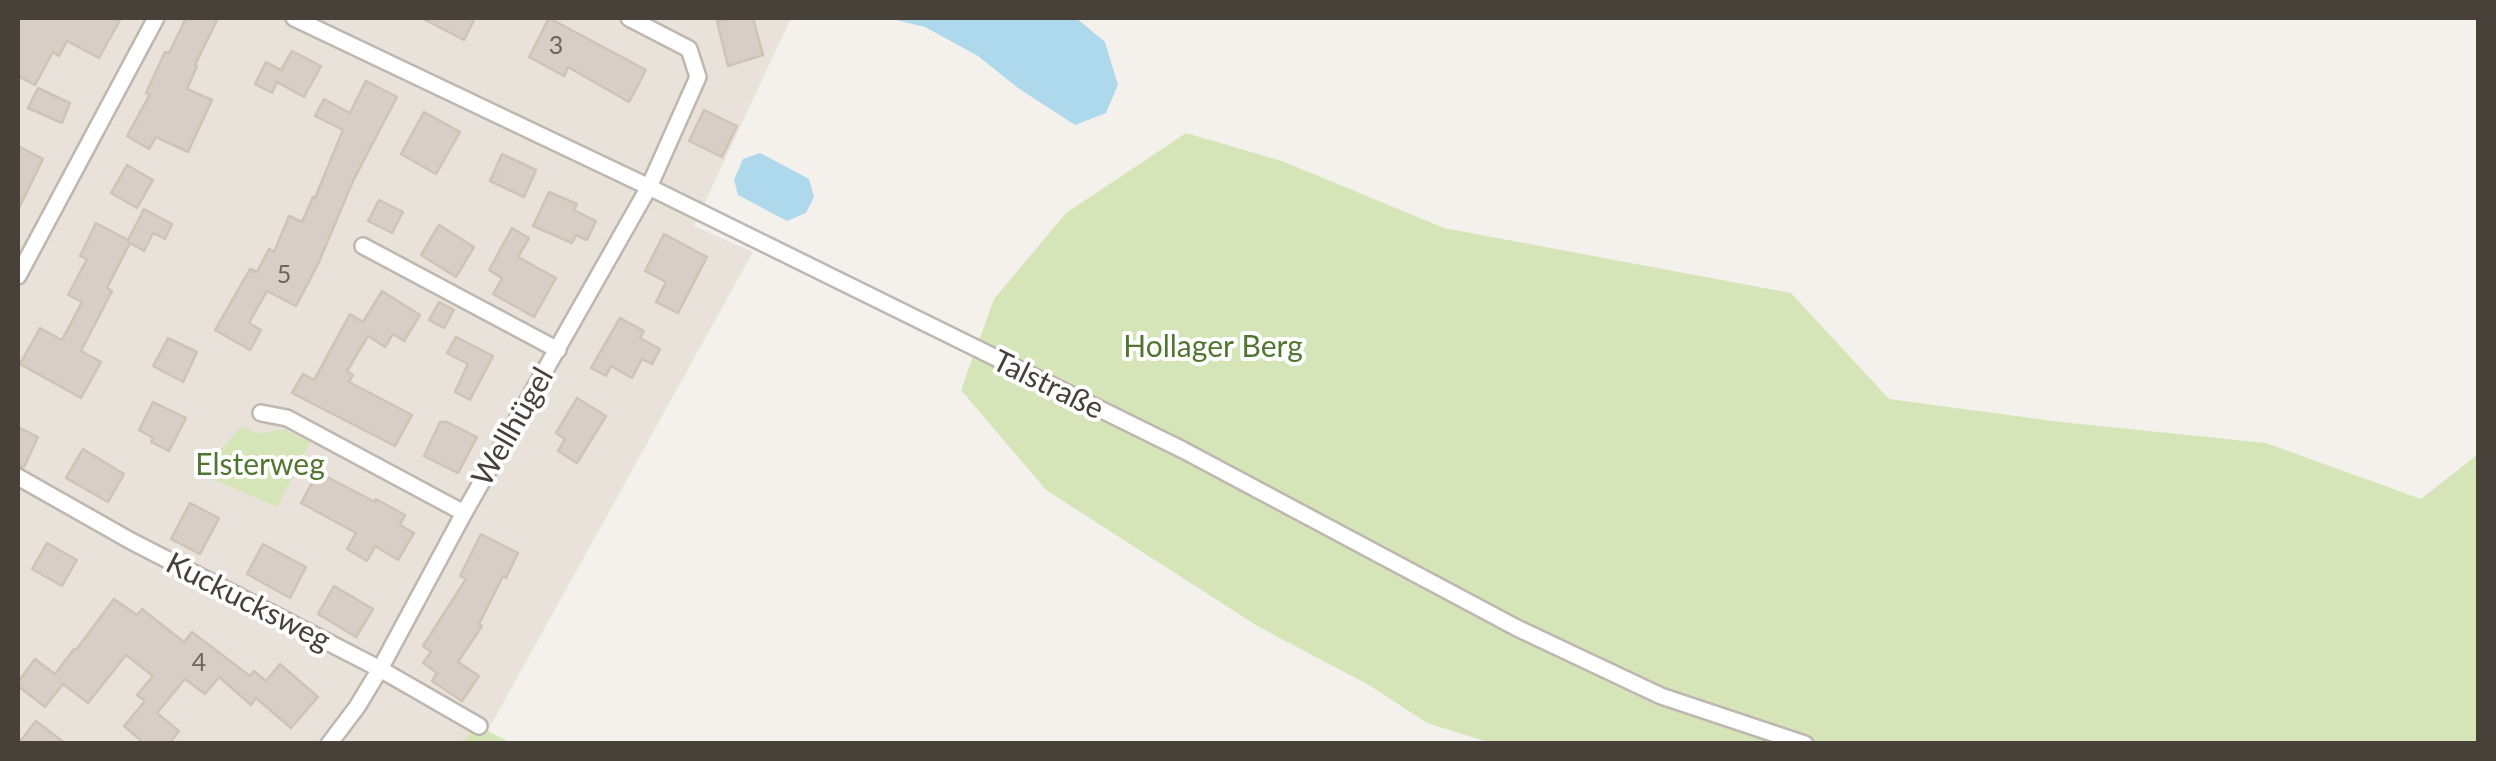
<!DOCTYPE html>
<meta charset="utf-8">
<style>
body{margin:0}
#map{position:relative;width:2496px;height:761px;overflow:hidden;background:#f4f1ec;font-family:Lato,sans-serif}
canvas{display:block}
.frame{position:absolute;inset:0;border:20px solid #48413a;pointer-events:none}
</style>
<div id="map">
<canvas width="2496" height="761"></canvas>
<div class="frame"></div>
</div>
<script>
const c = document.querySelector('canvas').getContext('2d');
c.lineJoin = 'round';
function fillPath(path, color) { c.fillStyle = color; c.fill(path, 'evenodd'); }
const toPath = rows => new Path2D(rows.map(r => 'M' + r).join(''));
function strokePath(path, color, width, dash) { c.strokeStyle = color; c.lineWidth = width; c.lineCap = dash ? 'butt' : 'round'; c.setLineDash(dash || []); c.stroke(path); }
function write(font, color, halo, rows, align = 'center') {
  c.font = font + ' Lato,sans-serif'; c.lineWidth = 8; c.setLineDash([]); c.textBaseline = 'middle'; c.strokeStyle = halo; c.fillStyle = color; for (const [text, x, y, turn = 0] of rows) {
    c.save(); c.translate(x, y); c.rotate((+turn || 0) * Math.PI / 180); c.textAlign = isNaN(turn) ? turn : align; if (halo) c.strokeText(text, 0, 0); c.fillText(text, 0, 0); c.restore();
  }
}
fillPath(toPath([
 [18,18,791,18,694,226,753,252,481,743,18,743]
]), '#e8e2da');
fillPath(toPath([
 [1186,133,1282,161,1444,228,1791,293,1889,399,2061,422,2266,443,2421,499,2478,454,2478,743,1491,743,1427,723,1369,685,1259,627,1046,490,961,390,994,299,1066,213],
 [242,426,259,434,284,429,310,442,277,507,199,473],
 [479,726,511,743,459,744]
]), '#d5e5b8');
fillPath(toPath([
 [888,18,1076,18,1105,42,1118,85,1106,113,1075,125,1018,88,978,56,925,27],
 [760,153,809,179,814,197,806,213,787,221,738,195,734,180,743,159]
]), '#aed8eb');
const building = toPath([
 [21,18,121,18,99,58,67,41,59,56,53,52,35,85,18,76,18,25,21,18],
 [186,18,218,18,195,65,197,66,187,89,212,100,188,152,156,137,149,149,127,136,150,94,146,93,165,52,169,53,186,18],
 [421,18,475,18,464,40,421,18],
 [549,18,646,70,629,102,568,67,564,76,529,57,549,18],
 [730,18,753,18,763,55,728,66,717,21,730,18],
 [292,51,321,66,304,97,277,82,272,93,255,84,266,62,281,70,292,51],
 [366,81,397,97,353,181,318,264,296,306,267,291,249,323,261,330,250,350,215,330,250,269,257,272,269,249,274,252,289,216,302,222,313,197,315,198,343,130,315,116,324,99,350,113,366,81],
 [38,88,70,103,62,123,28,108,38,88],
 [704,110,737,126,722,157,689,141,704,110],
 [424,112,460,132,436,174,401,154,424,112],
 [18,146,43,159,18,210,18,146],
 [502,154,536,170,524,197,490,181,502,154],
 [127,165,153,180,137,208,111,193,127,165],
 [549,192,577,204,574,210,596,221,587,240,576,235,572,243,533,226,549,192],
 [379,200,403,212,392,233,368,221,379,200],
 [144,209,172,224,165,239,153,233,144,251,130,243,107,288,112,291,81,351,101,362,81,398,20,364,40,328,62,340,82,302,68,295,87,259,80,256,96,223,128,240,144,209],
 [439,225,474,247,456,277,421,255,439,225],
 [512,228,529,238,518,257,556,278,534,317,493,294,502,278,489,270,512,228],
 [664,234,707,257,678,313,656,302,666,282,645,271,664,234],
 [382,291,420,315,404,341,393,334,385,347,368,336,347,371,353,375,349,382,412,415,395,446,292,393,303,374,314,380,350,314,363,322,382,291],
 [439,302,454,310,444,328,429,320,439,302],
 [620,318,644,331,640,338,660,349,652,364,642,359,632,378,611,366,606,376,591,368,620,318],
 [456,337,493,356,470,400,455,392,468,364,447,353,456,337],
 [168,338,197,352,183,382,153,366,168,338],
 [577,398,606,416,577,463,558,451,565,439,556,433,577,398],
 [153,402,186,418,169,451,151,442,153,438,139,430,153,402],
 [440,422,447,422,477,437,458,473,424,456,440,422],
 [18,427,38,437,24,467,18,466,18,427],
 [83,449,124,474,108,502,66,478,83,449],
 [318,472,375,502,376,499,405,515,400,525,414,533,398,560,375,546,367,561,347,549,356,533,301,503,318,472],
 [190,503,219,518,200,554,171,539,190,503],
 [481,534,518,553,506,578,503,576,479,624,482,626,458,662,479,676,462,701,432,681,437,673,423,663,431,652,423,646,466,579,460,576,481,534],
 [47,543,77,560,62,586,32,569,47,543],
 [263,544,306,567,290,598,247,574,263,544],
 [334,586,373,609,356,637,318,614,334,586],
 [114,599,137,615,142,609,184,642,192,632,250,676,254,671,266,681,280,664,318,697,291,728,256,698,251,705,219,677,205,694,185,679,157,713,179,731,169,744,145,744,124,726,145,701,137,695,153,676,126,655,88,703,63,684,45,707,18,686,18,682,35,659,55,674,74,649,76,650,114,599],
 [36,721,66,744,18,744,36,721]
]);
fillPath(building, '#d8cec5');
strokePath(building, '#cfc3b6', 2.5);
const street = toPath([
 [294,18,649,187,1183,450,1517,628,1661,696,1805,744],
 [363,246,558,350],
 [18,276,156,18],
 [261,413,287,418,464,513],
 [18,477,131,541,380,669,479,726],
 [329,744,357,707,380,669,464,513,649,187,698,77,689,49,629,18]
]);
strokePath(street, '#bfb7af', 20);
strokePath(street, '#fff', 15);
write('25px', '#6c645d', null, [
 ["3",556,46],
 ["5",284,275],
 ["4",199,663]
]);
write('30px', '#527631', '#fff', [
 ["Hollager Berg",1213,347],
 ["Elsterweg",260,465]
]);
write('30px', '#48413a', '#fff', [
 ["Talstraße",1048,385,26],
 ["Wellhügel",513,427,-60],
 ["Kuckucksweg",248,602,27]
]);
</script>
